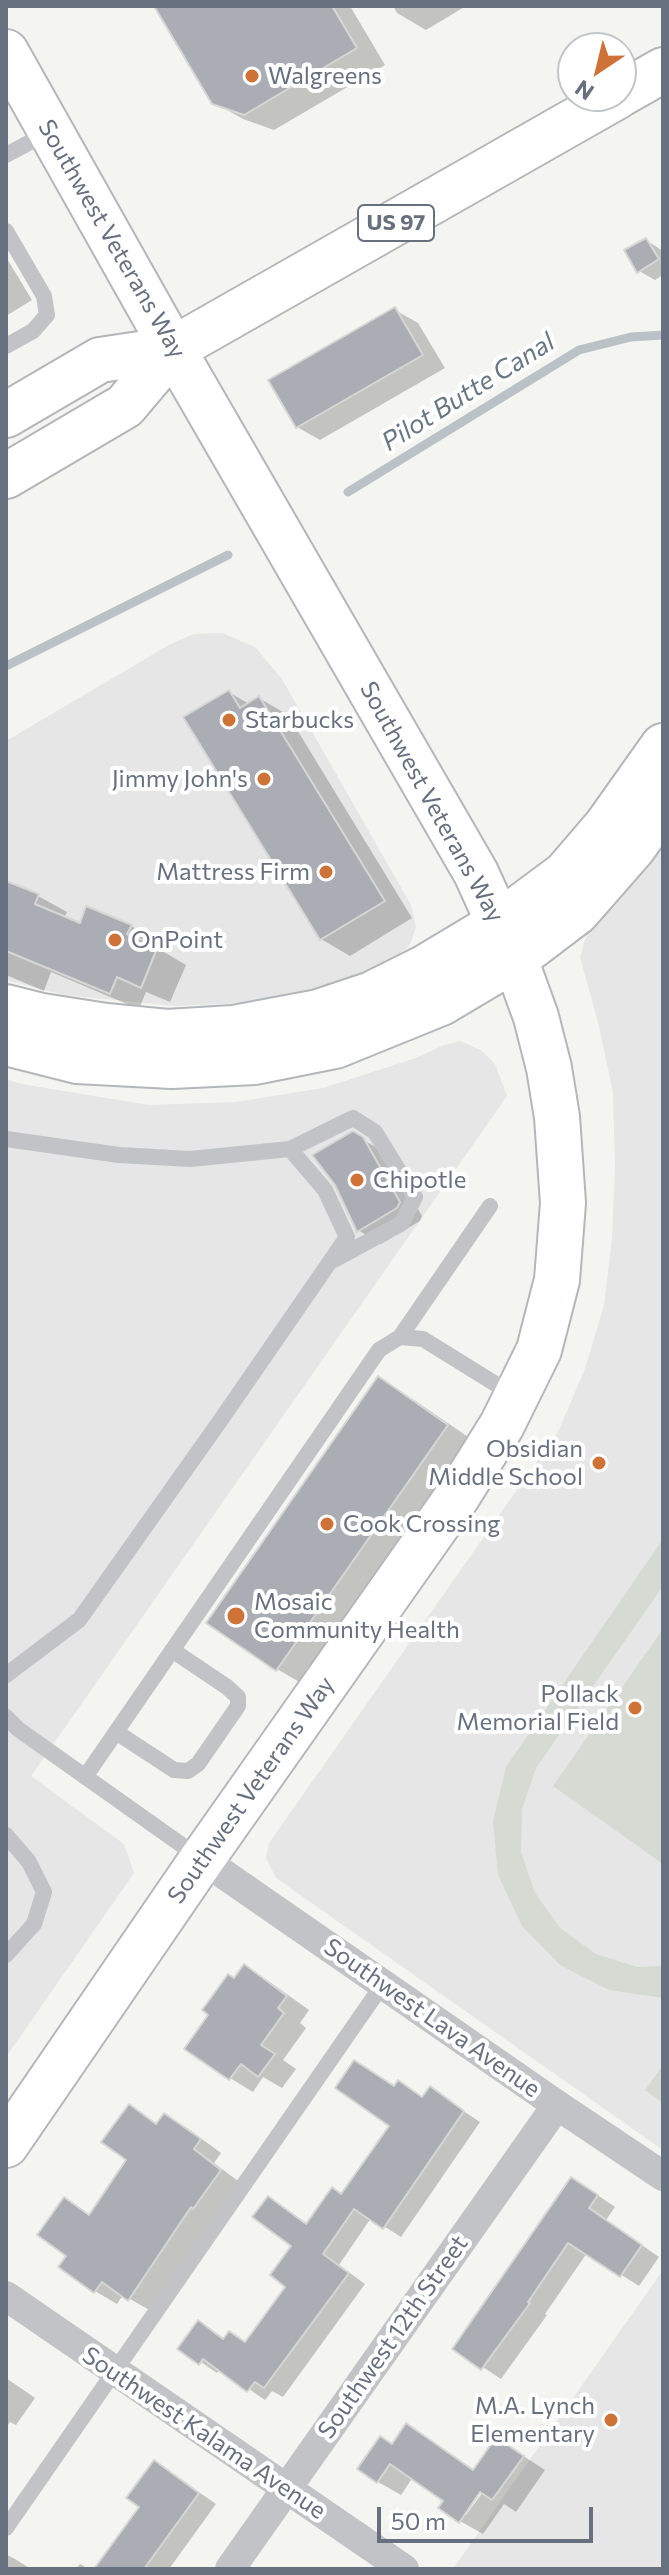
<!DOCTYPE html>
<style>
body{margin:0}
#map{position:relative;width:669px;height:2575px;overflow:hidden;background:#f4f5f1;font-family:Commissioner,sans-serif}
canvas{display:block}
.frame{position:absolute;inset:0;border:8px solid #67707f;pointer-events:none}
.north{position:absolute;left:557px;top:32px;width:80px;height:80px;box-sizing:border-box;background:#fff;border:2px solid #c2c6cc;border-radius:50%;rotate:215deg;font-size:22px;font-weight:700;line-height:32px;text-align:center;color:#67707f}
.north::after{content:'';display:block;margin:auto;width:28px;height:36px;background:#cf7237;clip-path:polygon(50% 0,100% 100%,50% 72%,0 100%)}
.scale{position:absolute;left:377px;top:2507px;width:216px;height:36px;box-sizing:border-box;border:4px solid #67707f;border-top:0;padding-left:10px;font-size:24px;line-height:28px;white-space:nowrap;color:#67707f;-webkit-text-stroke:6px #fff;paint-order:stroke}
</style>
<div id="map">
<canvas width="669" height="2575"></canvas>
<div class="frame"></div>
<div class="north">N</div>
<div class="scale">50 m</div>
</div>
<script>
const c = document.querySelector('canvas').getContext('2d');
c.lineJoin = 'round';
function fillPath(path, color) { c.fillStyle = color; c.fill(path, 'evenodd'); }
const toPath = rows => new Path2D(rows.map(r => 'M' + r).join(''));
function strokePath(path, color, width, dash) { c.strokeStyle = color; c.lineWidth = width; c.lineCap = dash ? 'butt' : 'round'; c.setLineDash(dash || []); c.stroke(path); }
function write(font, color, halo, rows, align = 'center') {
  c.font = font + ' Commissioner,sans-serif'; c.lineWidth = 8; c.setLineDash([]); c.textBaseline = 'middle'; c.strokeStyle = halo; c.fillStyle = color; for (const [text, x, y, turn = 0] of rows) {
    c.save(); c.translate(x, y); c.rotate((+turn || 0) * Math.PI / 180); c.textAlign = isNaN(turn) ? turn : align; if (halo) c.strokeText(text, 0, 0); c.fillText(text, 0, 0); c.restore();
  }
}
fillPath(toPath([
 [222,633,255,647,282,679,411,905,416,927,410,945,397,957,373,969,326,986,243,1003,174,1006,64,995,6,980,6,741,169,645,194,634],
 [663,839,663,2150,276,1878,266,1858,269,1843,559,1430,584,1371,604,1306,612,1238,615,1167,613,1092,598,1022,580,957,587,933],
 [460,1041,481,1050,495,1064,507,1096,31,1776,124,1844,134,1873,6,2057,6,1079,21,1084,149,1105,236,1102,323,1088,416,1058,444,1045],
 [663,2270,663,2569,453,2569]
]), '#e5e6e5');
fillPath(toPath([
 [663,1539,663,1586,536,1768,522,1809,521,1852,535,1893,560,1928,596,1954,637,1967,663,1966,663,1998,609,1990,560,1965,522,1926,498,1875,493,1821,506,1767],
 [663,1629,663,1864,553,1786],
 [663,2065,663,2103,645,2090]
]), '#d5dbd3');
fillPath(toPath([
 [156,6,350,6,385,65,274,130,243,119,213,102],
 [393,6,466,6,426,30,397,13],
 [646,240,663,251,663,275,655,280,639,271],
 [6,257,32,300,6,316],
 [395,310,418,323,445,368,320,440,297,427],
 [229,692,249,704,259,698,288,715,412,918,350,956,321,939],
 [6,883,38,896,67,912,64,918,81,925,131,926,159,943,157,948,186,965,170,1002,146,992,139,1009,51,972,44,991,6,975],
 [353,1134,386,1153,422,1216,420,1221,381,1244,358,1230,336,1184],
 [378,1379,414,1400,483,1447,313,1690,277,1669],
 [244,1967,267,1980,309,2010,300,2023,306,2028,283,2060,296,2069,282,2088,263,2077,253,2092,230,2078,235,1980],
 [399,2083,424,2098,430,2089,480,2122,401,2237,371,2218,339,2265,365,2284,283,2397,272,2391,265,2400,220,2369,217,2373,180,2348,199,2322,225,2339,246,2343,288,2286,294,2245,269,2198,308,2224,342,2195,392,2125,395,2088],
 [130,2107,158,2124,165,2115,187,2128,221,2153,214,2163,242,2184,151,2311,123,2295,117,2304,95,2291,69,2256,65,2200,91,2216,128,2159],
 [590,2190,615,2207,606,2220,659,2257,639,2286,587,2253,545,2314,547,2315,501,2379,454,2348],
 [6,2378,35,2398,16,2425,10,2422,6,2428],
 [407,2426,475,2471,497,2439,545,2470,516,2512,504,2504,483,2534,460,2521,446,2500,413,2477,401,2495,378,2482,393,2445],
 [484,2482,488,2485,466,2515,461,2515],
 [155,2462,216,2504,169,2569,97,2569,141,2507],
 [7,2555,15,2559,31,2569,6,2569],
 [80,2564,89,2569,76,2569]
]), '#0003');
strokePath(toPath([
 [348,492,579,350,631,337,663,335],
 [6,666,228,555]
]), '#bac2c7', 9);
const building = toPath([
 [154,6,332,6,357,48,244,115,212,104,154,6],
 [646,238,659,259,637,273,624,250,646,238],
 [395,307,423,355,296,428,268,380,395,307],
 [229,690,240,708,259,696,385,901,320,940,183,717,229,690],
 [6,881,39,894,35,904,80,923,86,906,132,925,127,934,158,946,141,988,117,977,110,994,6,951,6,881],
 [353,1131,363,1137,400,1202,397,1208,357,1232,335,1185,312,1155,353,1131],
 [378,1376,448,1425,276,1671,206,1623,378,1376],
 [244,1964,287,1996,278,2008,284,2013,261,2045,275,2054,258,2077,241,2064,229,2080,184,2049,208,2015,202,2010,228,1974,234,1978,244,1964],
 [354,2060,394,2086,398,2080,422,2097,430,2086,464,2111,383,2229,354,2209,323,2254,349,2273,264,2388,255,2382,247,2392,203,2359,199,2365,177,2349,198,2320,223,2339,229,2331,245,2342,285,2287,270,2275,291,2246,252,2217,268,2196,306,2224,332,2187,341,2194,389,2126,335,2088,354,2060],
 [129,2104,156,2124,164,2113,201,2139,194,2149,221,2170,193,2209,191,2207,128,2301,102,2282,94,2293,58,2267,66,2256,37,2235,64,2197,89,2215,126,2160,101,2142,129,2104],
 [571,2177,598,2195,589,2208,642,2245,620,2277,568,2243,528,2302,530,2303,481,2370,452,2349,571,2177],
 [406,2423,473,2470,496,2437,524,2456,492,2500,480,2492,459,2523,438,2508,443,2501,390,2464,377,2483,357,2469,380,2436,392,2444,406,2423],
 [154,2460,199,2493,144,2569,94,2569,139,2507,126,2498,154,2460]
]);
fillPath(building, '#aaaeb4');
strokePath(building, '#d6d6d4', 2);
const secondary = toPath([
 [6,52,173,349,476,873,515,959,536,1017,549,1068,557,1117,563,1203,557,1280,539,1350,502,1425,457,1497,202,1859,6,2145],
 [6,1007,42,1016,106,1026,167,1032,233,1028,318,1012,372,994,424,968,499,923,565,874,607,825,663,746],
 [6,1043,77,1061,172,1066,255,1062,335,1046,441,1003,515,959,577,912,633,848,663,806]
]);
const trunk = toPath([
 [621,94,663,70],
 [6,415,100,360,173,349],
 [6,476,125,406,173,349,618,96]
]);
strokePath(secondary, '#b3b6bb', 48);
strokePath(trunk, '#b3b5b9', 48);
strokePath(toPath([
 [6,155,49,132],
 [6,231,44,296,47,315,33,331,6,346],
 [6,1139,119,1155,190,1159,290,1149,325,1190,347,1237,220,1421,79,1620,6,1675],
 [290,1149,353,1118,375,1132,415,1197,402,1223,334,1260],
 [400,1337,490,1206],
 [6,1717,18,1729,200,1858],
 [116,1732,174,1770,188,1771,198,1764,238,1706,238,1697,227,1687,172,1650],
 [85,1777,379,1350,400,1337,423,1339,515,1396],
 [6,1835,29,1862,44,1892,34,1924,6,1955],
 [6,2528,383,1984]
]), '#c1c3c6', 16);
strokePath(toPath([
 [202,1859,557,2105,663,2176],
 [6,2296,404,2569],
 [230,2569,557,2105]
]), '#c1c3c6', 30);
strokePath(secondary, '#fff', 44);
strokePath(trunk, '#fff', 44);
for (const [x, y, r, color] of [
 [252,76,8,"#cf7237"],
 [229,720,8,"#cf7237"],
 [264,779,8,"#cf7237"],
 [326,872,8,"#cf7237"],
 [115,940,8,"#cf7237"],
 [357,1180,8,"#cf7237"],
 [599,1463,8,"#cf7237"],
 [327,1524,8,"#cf7237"],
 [236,1616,10,"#cf7237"],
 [635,1708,8,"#cf7237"],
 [611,2420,8,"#cf7237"]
]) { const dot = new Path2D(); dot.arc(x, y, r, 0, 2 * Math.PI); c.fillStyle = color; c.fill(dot); strokePath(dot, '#fff', 3); }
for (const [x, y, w] of [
 [396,223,76]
]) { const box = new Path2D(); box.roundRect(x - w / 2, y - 18, w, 36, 6); c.fillStyle = '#fff'; c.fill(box); strokePath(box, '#67707f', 2); }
write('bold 22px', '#67707f', null, [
 ["US 97",396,223]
]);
write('24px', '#67707f', '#fff', [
 ["Walgreens",268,76],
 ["Starbucks",245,720],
 ["Jimmy John's",248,779,"right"],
 ["Mattress Firm",310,872,"right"],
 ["OnPoint",131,940],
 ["Chipotle",373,1180],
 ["Obsidian",583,1449,"right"],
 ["Middle School",583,1477,"right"],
 ["Cook Crossing",343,1524],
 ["Mosaic",254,1602],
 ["Community Health",254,1630],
 ["Pollack",619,1694,"right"],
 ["Memorial Field",619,1722,"right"],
 ["M.A. Lynch",595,2406,"right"],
 ["Elementary",595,2434,"right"]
], 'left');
write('24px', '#67707f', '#fff', [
 ["Southwest Veterans Way",112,239,60],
 ["Southwest Veterans Way",432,802,61],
 ["Southwest Veterans Way",251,1790,-55],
 ["Southwest Lava Avenue",432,2018,35],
 ["Southwest 12th Street",393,2337,-55],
 ["Southwest Kalama Avenue",204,2433,34]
]);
write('italic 26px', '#687783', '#fff', [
 ["Pilot Butte Canal",468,392,-32]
]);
</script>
